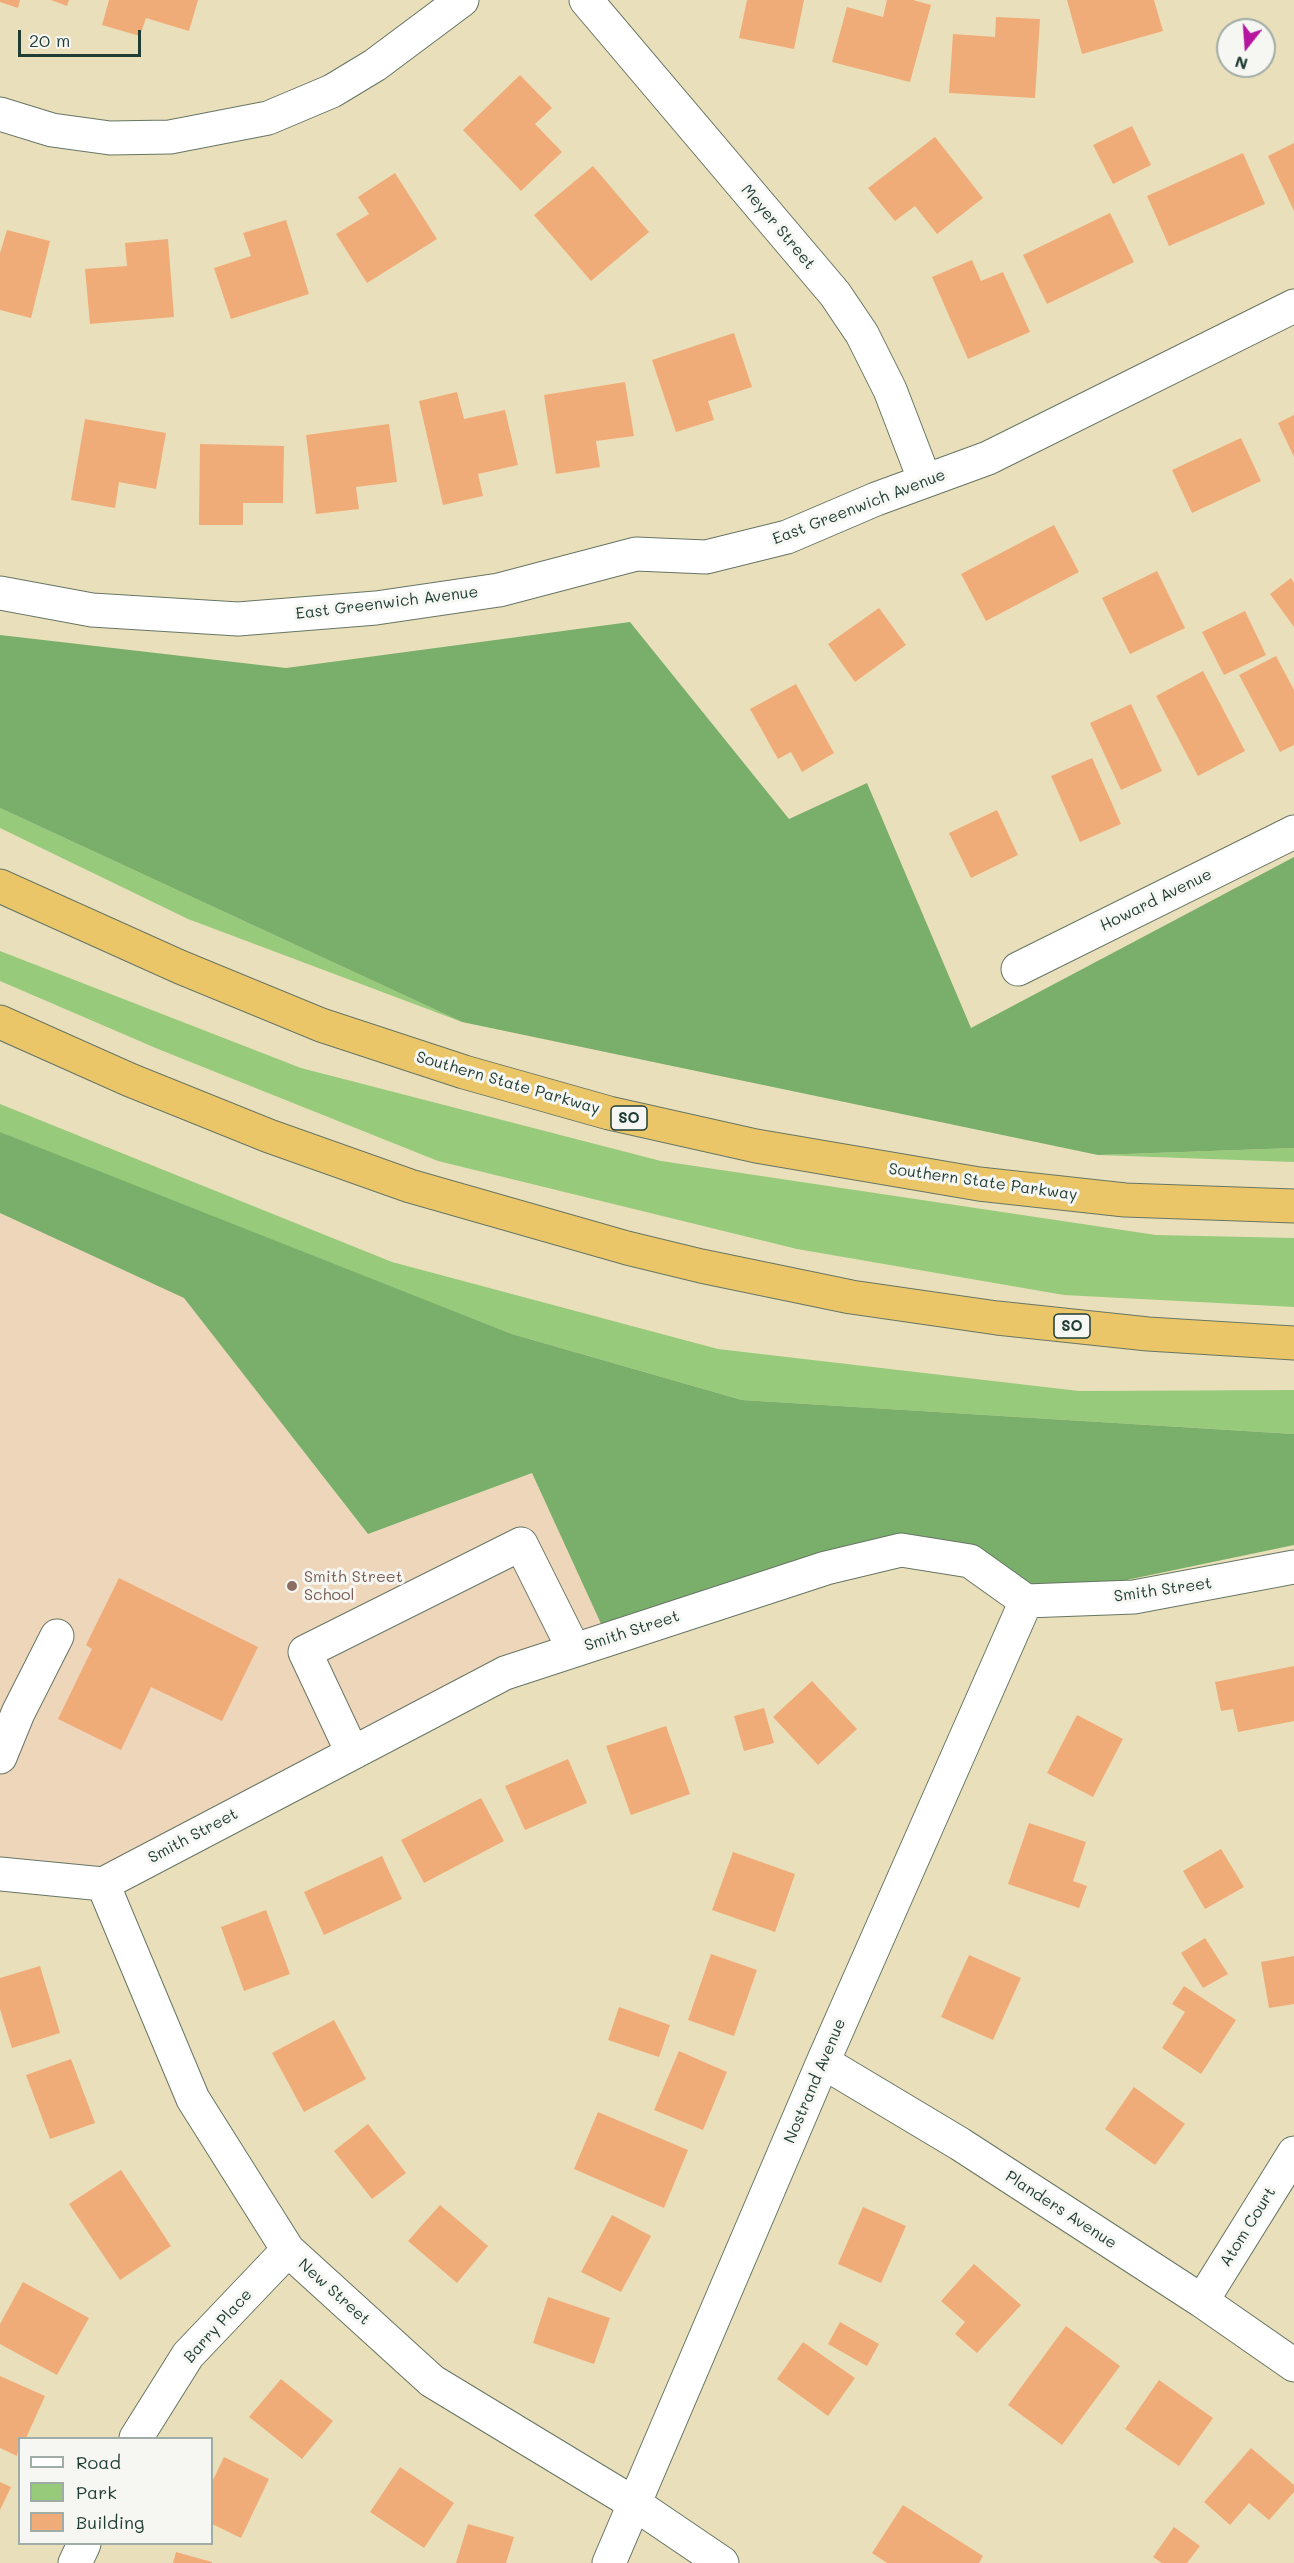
<!DOCTYPE html>
<style>
body{margin:0}
#map{position:relative;width:1294px;height:2563px;overflow:hidden;background:#eadfbb;font-family:Mali,sans-serif}
canvas{display:block}
.legend{position:absolute;left:18px;top:2437px;width:195px;height:108px;box-sizing:border-box;background:#f6f6f2;border:2px solid #a0aca6;margin:0;padding:8px 10px;list-style:none;font-size:18px;color:#1f3d34}
.legend li{display:flex;align-items:center;gap:12px;height:30px}
.legend b{width:30px;border:2px solid #a0aca6}
.north{position:absolute;left:1216px;top:18px;width:60px;height:60px;box-sizing:border-box;background:#f6f6f2;border:2px solid #a0aca6;border-radius:50%;rotate:197deg;font-size:16px;font-weight:700;line-height:24px;text-align:center;color:#1f3d34}
.north::after{content:'';display:block;margin:auto;width:21px;height:27px;background:#b5179e;clip-path:polygon(50% 0,100% 100%,50% 72%,0 100%)}
.scale{position:absolute;left:18px;top:30px;width:123px;height:27px;box-sizing:border-box;border:3px solid #1f3d34;border-top:0;padding-left:8px;font-size:18px;line-height:21px;white-space:nowrap;color:#1f3d34;-webkit-text-stroke:4px #f6f6f2;paint-order:stroke}
</style>
<div id="map">
<canvas width="1294" height="2563"></canvas>
<ul class="legend">
<li><b style="height:8px;background:#fff"></b>Road</li>
<li><b style="height:16px;background:#97cb7b"></b>Park</li>
<li><b style="height:16px;background:#f0ac78"></b>Building</li>
</ul>
<div class="north">N</div>
<div class="scale">20 m</div>
</div>
<script>
const c = document.querySelector('canvas').getContext('2d');
c.lineJoin = 'round';
function fillPath(path, color) { c.fillStyle = color; c.fill(path, 'evenodd'); }
const toPath = rows => new Path2D(rows.map(r => 'M' + r).join(''));
function strokePath(path, color, width, dash) { c.strokeStyle = color; c.lineWidth = width; c.lineCap = dash ? 'butt' : 'round'; c.setLineDash(dash || []); c.stroke(path); }
function write(font, color, halo, rows, align = 'center') {
  c.font = font + ' Mali,sans-serif'; c.lineWidth = 6; c.setLineDash([]); c.textBaseline = 'middle'; c.strokeStyle = halo; c.fillStyle = color; for (const [text, x, y, turn = 0] of rows) {
    c.save(); c.translate(x, y); c.rotate((+turn || 0) * Math.PI / 180); c.textAlign = isNaN(turn) ? turn : align; if (halo) c.strokeText(text, 0, 0); c.fillText(text, 0, 0); c.restore();
  }
}
fillPath(toPath([
 [0,1213,184,1297,367,1534,532,1473,608,1639,103,1884,0,1874]
]), '#eed6bb');
fillPath(toPath([
 [0,808,462,1022,188,919,0,828],
 [0,951,301,1068,661,1161,1156,1235,1294,1238,1294,1307,1064,1295,797,1249,438,1161,158,1049,0,981],
 [0,1104,392,1262,718,1349,1079,1391,1294,1390,1294,1434,742,1400,512,1334,43,1150,0,1132],
 [1294,1148,1294,1162,1098,1155]
]), '#97cb7b');
fillPath(toPath([
 [630,622,789,819,867,783,971,1028,1294,857,1294,1148,1098,1155,462,1022,0,808,0,635,286,668],
 [0,1132,512,1334,742,1400,1294,1434,1294,1545,1026,1601,901,1550,608,1639,532,1473,368,1534,184,1298,0,1213]
]), '#79af6b');
fillPath(toPath([
 [0,0,20,0,18,8,0,2],
 [51,0,69,0,67,6],
 [109,0,198,0,189,31,146,18,140,36,102,25],
 [747,0,804,0,794,49,739,38],
 [887,0,913,0,931,5,910,82,832,62,847,7,883,17],
 [1067,0,1154,0,1163,31,1082,54],
 [996,17,1040,19,1035,98,949,93,953,34,995,37],
 [520,75,552,108,535,124,562,152,521,191,463,130],
 [1132,126,1151,165,1113,184,1093,145],
 [935,137,983,198,937,234,915,206,895,221,868,188],
 [1294,143,1294,211,1268,156],
 [1243,153,1265,204,1169,246,1147,196],
 [593,166,649,232,591,281,534,215],
 [395,173,437,239,367,283,336,234,369,214,358,197],
 [1110,213,1134,262,1047,304,1023,255],
 [286,220,309,294,231,319,214,268,251,256,243,233],
 [7,230,50,241,31,318,0,310,0,253],
 [168,239,174,317,90,324,85,269,127,266,125,243],
 [972,260,981,281,1003,272,1030,332,968,359,932,277],
 [734,333,752,387,708,401,714,420,676,432,652,360],
 [625,382,634,436,596,441,600,467,556,474,544,395],
 [457,392,464,419,505,410,518,465,478,474,483,496,443,505,419,401],
 [1294,415,1294,457,1278,423],
 [85,419,166,433,156,489,119,482,115,508,71,500],
 [389,424,397,482,356,487,359,509,316,514,306,435],
 [1241,438,1261,481,1192,513,1172,470],
 [200,444,284,446,283,503,243,503,243,525,199,525],
 [1054,525,1079,572,986,621,961,574],
 [1157,571,1185,628,1130,654,1102,598],
 [1291,578,1294,583,1294,627,1270,594],
 [879,608,906,645,855,682,828,644],
 [1245,611,1266,655,1224,675,1202,632],
 [1276,656,1294,690,1294,745,1280,752,1239,675],
 [1203,671,1245,751,1198,776,1156,696],
 [796,684,834,753,802,772,791,752,778,759,750,709],
 [1131,704,1162,771,1121,790,1090,723],
 [1092,758,1121,824,1080,842,1051,776],
 [997,810,1018,855,971,878,949,833],
 [119,1578,258,1647,222,1721,151,1687,121,1750,58,1719,92,1649,86,1645],
 [1294,1666,1294,1721,1238,1732,1233,1709,1221,1711,1215,1682],
 [812,1681,857,1729,818,1765,773,1717],
 [764,1708,774,1743,744,1751,734,1716],
 [1077,1715,1123,1739,1093,1797,1047,1773],
 [666,1726,690,1794,631,1815,606,1746],
 [568,1759,587,1803,525,1830,505,1786],
 [481,1798,504,1841,424,1883,401,1840],
 [1029,1823,1086,1842,1073,1881,1087,1886,1079,1908,1008,1884],
 [1221,1849,1244,1887,1205,1909,1183,1871],
 [733,1852,795,1874,775,1932,712,1910],
 [382,1856,402,1899,324,1935,304,1892],
 [266,1910,290,1974,244,1991,221,1927],
 [1205,1938,1228,1974,1203,1988,1181,1953],
 [711,1954,757,1970,734,2036,688,2020],
 [969,1955,1021,1978,993,2040,941,2017],
 [1294,1956,1294,2004,1269,2008,1261,1962],
 [40,1966,60,2033,12,2048,0,2009,0,1978],
 [1184,1986,1236,2020,1201,2074,1162,2048,1185,2012,1172,2004],
 [619,2007,670,2025,659,2057,608,2040],
 [334,2020,366,2079,304,2112,272,2053],
 [679,2051,727,2072,703,2130,654,2110],
 [71,2059,95,2123,50,2139,26,2075],
 [1134,2087,1185,2124,1155,2165,1105,2129],
 [598,2112,688,2150,664,2208,574,2169],
 [368,2124,406,2173,372,2199,334,2151],
 [121,2170,171,2246,120,2280,69,2204],
 [440,2205,488,2246,457,2283,408,2241],
 [863,2207,906,2226,881,2283,838,2264],
 [612,2215,651,2236,621,2292,581,2272],
 [974,2264,1021,2305,977,2353,955,2334,965,2322,941,2301],
 [23,2282,89,2318,57,2375,0,2344,0,2324],
 [548,2297,610,2318,594,2364,533,2343],
 [840,2322,879,2344,867,2366,828,2344],
 [1066,2326,1120,2366,1062,2445,1008,2405],
 [803,2342,855,2378,828,2416,777,2379],
 [0,2376,45,2396,26,2438,20,2438,17,2456,0,2448],
 [281,2379,333,2421,302,2459,249,2417],
 [1159,2380,1213,2418,1179,2466,1125,2429],
 [1251,2448,1294,2485,1294,2492,1269,2520,1249,2503,1230,2525,1204,2502],
 [224,2457,269,2479,241,2538,212,2524,212,2482],
 [400,2467,454,2503,424,2548,370,2512],
 [0,2482,11,2487,0,2510],
 [903,2505,983,2556,979,2563,887,2563,872,2553],
 [468,2524,514,2537,506,2563,456,2563],
 [1174,2527,1200,2546,1187,2563,1162,2563,1153,2557],
 [176,2552,212,2562,212,2563,173,2563]
]), '#f0ac78');
const minor = toPath([
 [586,0,835,294,862,334,890,390,925,481],
 [0,114,52,130,110,138,170,137,268,118,332,91,375,65,462,0],
 [0,593,92,610,238,619,376,608,499,590,636,554,706,557,787,537,876,499,988,458,1294,306],
 [1018,969,1294,832],
 [352,1752,305,1652,521,1544,574,1650],
 [0,1757,18,1713,57,1636],
 [0,1874,103,1884,505,1673,826,1568,901,1550,970,1561,1026,1601,1134,1597,1294,1567],
 [103,1884,193,2099,288,2250,432,2381,635,2504,722,2563],
 [823,2062,960,2144,1202,2301,1294,2365],
 [1202,2301,1294,2153],
 [136,2438,188,2355,288,2250],
 [75,2563,84,2544],
 [609,2563,823,2062,1026,1601]
]);
const highway = toPath([
 [0,886,180,967,321,1025,464,1072,609,1113,756,1146,979,1184,1125,1200,1294,1206],
 [0,1022,130,1080,269,1136,410,1186,627,1248,701,1266,851,1297,997,1318,1148,1334,1294,1343]
]);
strokePath(minor, '#667663', 35);
strokePath(highway, '#667663', 35);
strokePath(minor, '#fff', 33);
strokePath(highway, '#ebc669', 33);
for (const [x, y, r, color] of [
 [292,1586,6,"#8d6e63"]
]) { const dot = new Path2D(); dot.arc(x, y, r, 0, 2 * Math.PI); c.fillStyle = color; c.fill(dot); strokePath(dot, '#f6f6f2', 2); }
for (const [x, y, w] of [
 [629,1118,36],
 [1072,1326,36]
]) { const box = new Path2D(); box.roundRect(x - w / 2, y - 12, w, 24, 4.5); c.fillStyle = '#f6f6f2'; c.fill(box); strokePath(box, '#1f3d34', 1.5); }
write('bold 15px', '#1f3d34', null, [
 ["SO",629,1118],
 ["SO",1072,1326]
]);
write('16px', '#1f3d34', '#f6f6f2', [
 ["Meyer Street",778,227,50],
 ["East Greenwich Avenue",859,507,-21],
 ["East Greenwich Avenue",387,603,-7],
 ["Howard Avenue",1156,900,-26],
 ["Southern State Parkway",508,1083,16],
 ["Southern State Parkway",983,1182,8],
 ["Smith Street",1163,1590,-8],
 ["Smith Street",632,1631,-18],
 ["Smith Street",193,1836,-28],
 ["Nostrand Avenue",815,2081,-67],
 ["Planders Avenue",1061,2210,33],
 ["Atom Court",1248,2227,-58],
 ["New Street",334,2292,42],
 ["Barry Place",218,2326,-48]
]);
write('16px', '#785e54', '#f6f6f2', [
 ["Smith Street",304,1577],
 ["School",304,1595]
], 'left');
</script>
